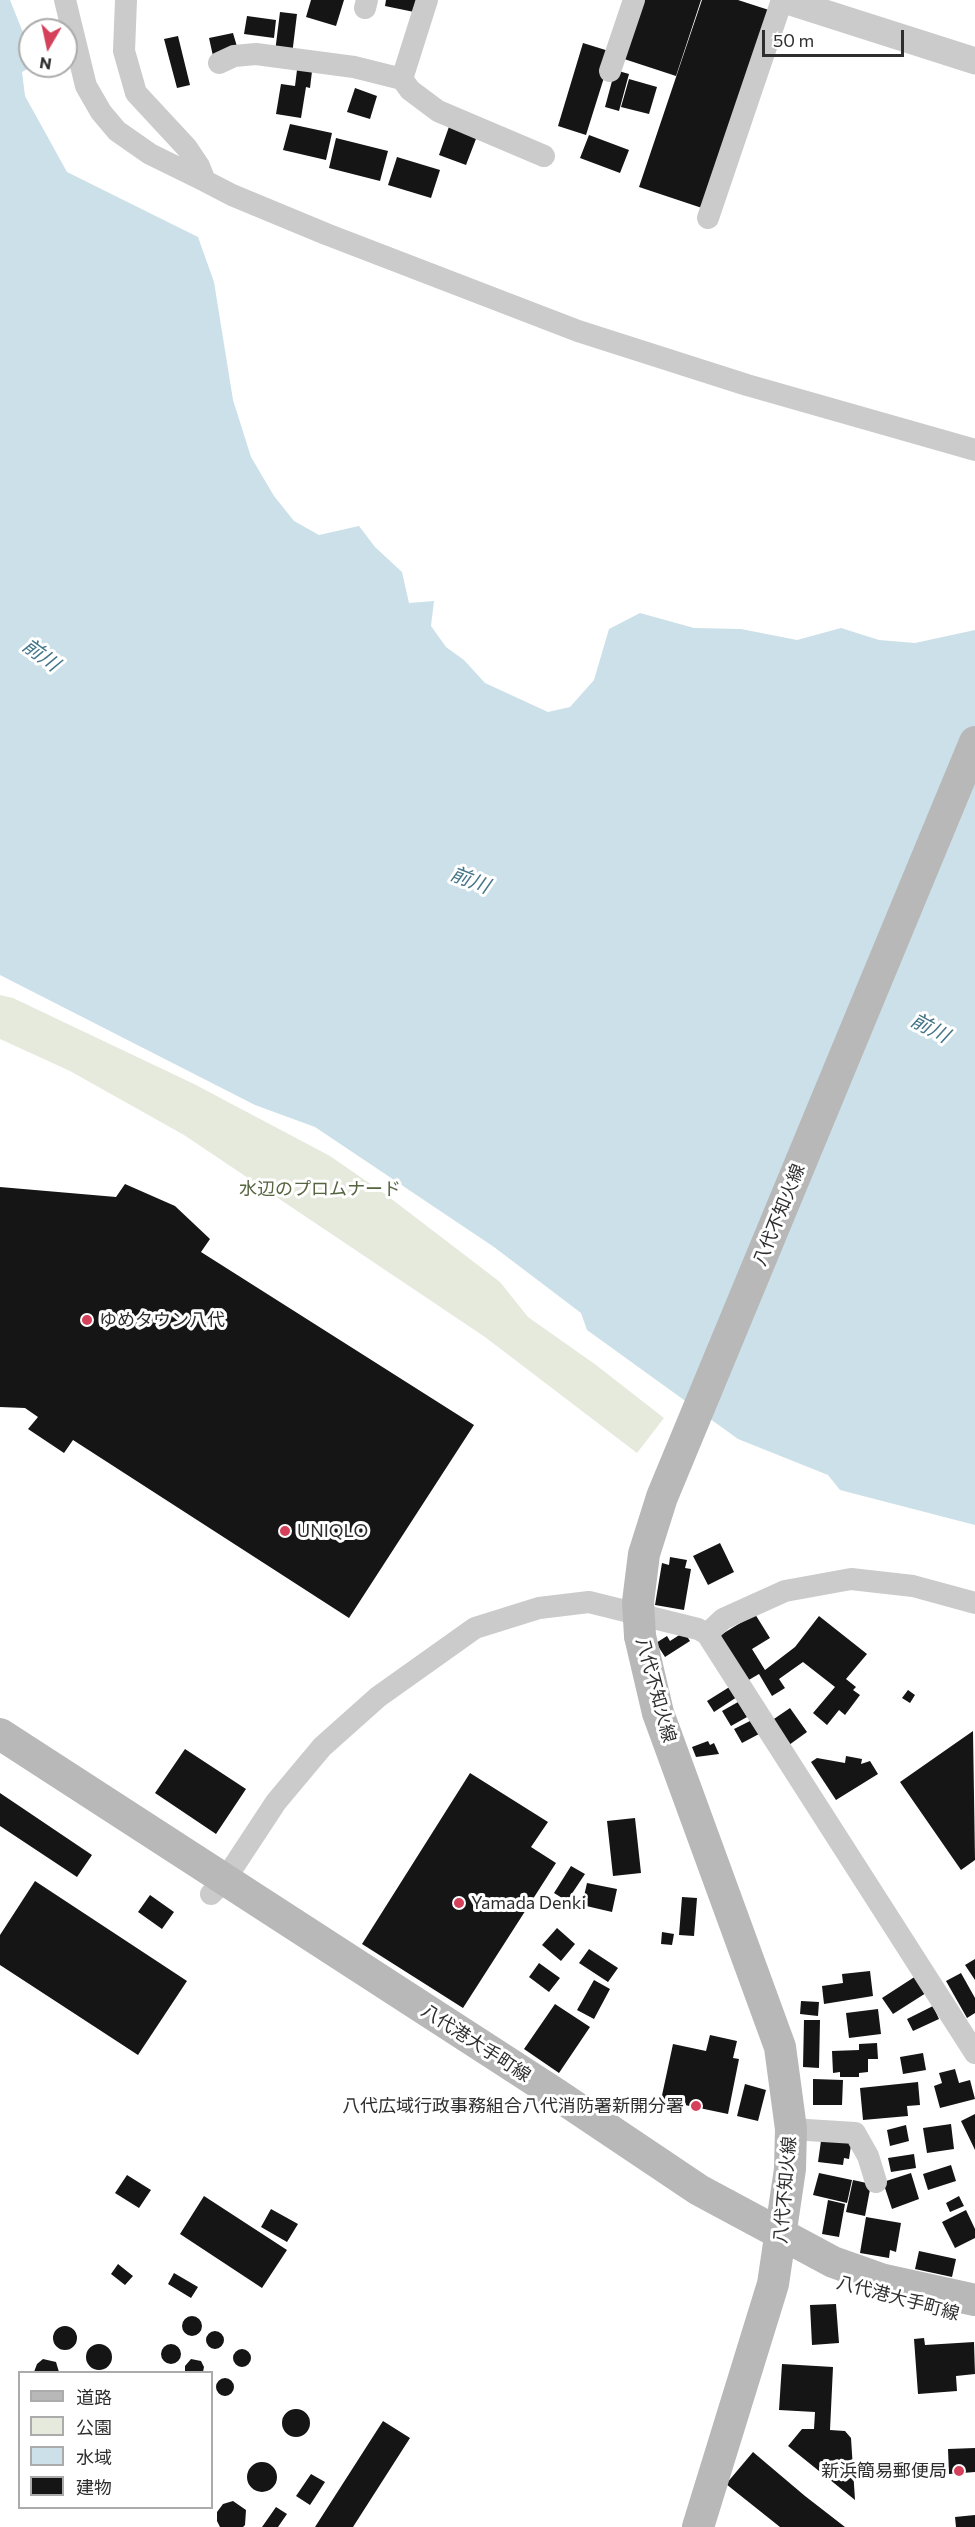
<!DOCTYPE html>
<meta charset="utf-8">
<style>
body{margin:0}
#map{position:relative;width:975px;height:2527px;overflow:hidden;background:#fff;font-family:Commissioner,"Noto Sans JP",sans-serif}
canvas{display:block}
.legend{position:absolute;left:18px;top:2371px;width:195px;height:138px;box-sizing:border-box;background:#fff;border:2px solid #ababab;margin:0;padding:8px 10px;list-style:none;font-size:18px;color:#2e2e2e}
.legend li{display:flex;align-items:center;gap:12px;height:30px}
.legend b{width:30px;border:2px solid #ababab}
.north{position:absolute;left:18px;top:18px;width:60px;height:60px;box-sizing:border-box;background:#fff;border:2px solid #ababab;border-radius:50%;rotate:189deg;font-size:16px;font-weight:700;line-height:24px;text-align:center;color:#2e2e2e}
.north::after{content:'';display:block;margin:auto;width:21px;height:27px;background:#d5405b;clip-path:polygon(50% 0,100% 100%,50% 72%,0 100%)}
.scale{position:absolute;left:762px;top:30px;width:142px;height:27px;box-sizing:border-box;border:3px solid #2e2e2e;border-top:0;padding-left:8px;font-size:18px;line-height:21px;white-space:nowrap;color:#2e2e2e;-webkit-text-stroke:4px #fff;paint-order:stroke}
</style>
<div id="map">
<canvas width="975" height="2527"></canvas>
<ul class="legend">
<li><b style="height:8px;background:#b8b8b8"></b>道路</li>
<li><b style="height:16px;background:#e5eadd"></b>公園</li>
<li><b style="height:16px;background:#cbe0e8"></b>水域</li>
<li><b style="height:16px;background:#151515"></b>建物</li>
</ul>
<div class="north">N</div>
<div class="scale">50 m</div>
</div>
<script>
const c = document.querySelector('canvas').getContext('2d');
c.lineJoin = 'round';
function fillPath(path, color) { c.fillStyle = color; c.fill(path, 'evenodd'); }
const toPath = rows => new Path2D(rows.map(r => 'M' + r).join(''));
function strokePath(path, color, width, dash) { c.strokeStyle = color; c.lineWidth = width; c.lineCap = dash ? 'butt' : 'round'; c.setLineDash(dash || []); c.stroke(path); }
function write(font, color, halo, rows, align = 'center') {
  c.font = font + ' Commissioner,"Noto Sans JP",sans-serif'; c.lineWidth = 6; c.setLineDash([]); c.textBaseline = 'middle'; c.strokeStyle = halo; c.fillStyle = color; for (const [text, x, y, turn = 0] of rows) {
    c.save(); c.translate(x, y); c.rotate((+turn || 0) * Math.PI / 180); c.textAlign = isNaN(turn) ? turn : align; if (halo) c.strokeText(text, 0, 0); c.fillText(text, 0, 0); c.restore();
  }
}
fillPath(toPath([
 [0,995,13,998,194,1084,330,1156,385,1194,500,1282,528,1317,596,1365,664,1418,637,1453,485,1337,184,1135,70,1071,0,1039]
]), '#e5eadd');
fillPath(toPath([
 [0,0,10,0,30,50,30,66,33,66,22,72,25,96,67,172,198,237,214,282,233,400,251,457,274,496,294,521,319,535,359,526,375,547,402,572,409,603,434,601,431,626,446,647,464,660,485,683,548,712,570,707,594,680,609,629,640,613,694,628,741,629,797,640,841,628,879,640,915,643,975,630,975,1525,840,1490,828,1475,738,1439,587,1330,581,1313,494,1247,315,1127,255,1105,0,975]
]), '#cbe0e8');
fillPath(toPath([
 [311,0,344,0,336,26,306,17],
 [386,0,422,0,419,13,385,6],
 [637,0,701,0,676,76,618,57],
 [702,0,738,0,772,11,705,209,639,187],
 [280,12,297,14,292,55,275,52],
 [247,16,276,20,274,38,244,34],
 [233,33,238,50,213,56,209,38],
 [178,36,190,85,177,88,164,39],
 [583,43,612,52,586,135,558,126],
 [298,62,313,63,310,88,306,87,301,118,276,114,281,84,295,86],
 [615,70,629,74,619,111,605,107],
 [629,79,657,87,649,114,621,107],
 [355,88,377,96,370,119,347,112],
 [451,121,479,131,466,165,439,155],
 [290,124,332,133,326,160,283,150],
 [589,135,629,150,620,173,580,158],
 [336,138,388,151,380,181,329,168],
 [397,157,440,170,431,198,388,185],
 [125,1184,175,1206,210,1239,201,1252,474,1425,349,1618,73,1440,64,1453,28,1429,38,1417,25,1408,0,1407,0,1187,116,1197],
 [720,1543,734,1572,708,1585,693,1556],
 [670,1557,687,1560,685,1568,691,1569,684,1610,655,1605,662,1563,669,1565],
 [755,1614,770,1638,752,1649,765,1670,795,1647,819,1616,867,1654,846,1679,856,1687,853,1690,860,1695,845,1715,839,1710,827,1725,813,1713,835,1687,803,1662,779,1679,785,1688,772,1696,759,1674,747,1681,719,1636],
 [684,1632,690,1641,665,1657,656,1643,667,1636,670,1641],
 [731,1686,737,1697,714,1712,707,1701],
 [908,1690,915,1695,910,1703,902,1698],
 [738,1702,747,1717,731,1726,722,1711],
 [790,1708,807,1732,789,1745,771,1721],
 [752,1720,759,1734,742,1743,734,1729],
 [973,1731,975,1860,961,1870,900,1782],
 [708,1741,710,1745,714,1743,719,1754,696,1757,692,1747],
 [185,1749,246,1789,216,1834,155,1793],
 [846,1756,862,1759,861,1764,870,1761,878,1774,836,1800,811,1762,817,1758,845,1763],
 [470,1773,548,1822,531,1847,556,1863,463,2008,362,1944],
 [0,1793,92,1855,77,1877,0,1826],
 [635,1818,641,1873,613,1876,607,1821],
 [571,1866,585,1874,567,1901,554,1893],
 [35,1881,187,1981,138,2055,0,1965,0,1935],
 [587,1883,617,1889,612,1912,582,1905],
 [150,1895,174,1912,162,1929,138,1912],
 [682,1897,697,1898,694,1936,679,1935],
 [557,1928,575,1944,561,1961,542,1945],
 [662,1932,674,1934,672,1945,661,1944],
 [589,1949,618,1968,608,1982,579,1963],
 [975,1959,975,1980,965,1965],
 [539,1963,560,1978,549,1992,529,1977],
 [870,1971,873,1996,824,2004,822,1986,843,1983,842,1974],
 [961,1973,975,1998,975,2013,967,2018,946,1981],
 [916,1976,926,1993,893,2014,882,1998],
 [594,1980,610,1989,594,2019,577,2010],
 [801,2001,819,2002,818,2016,800,2014],
 [555,2004,590,2027,559,2073,524,2049],
 [933,2006,939,2019,913,2031,907,2019],
 [878,2009,881,2034,849,2038,846,2013],
 [804,2020,820,2020,819,2068,803,2067],
 [710,2035,737,2041,733,2058,739,2059,728,2114,661,2100,673,2044,706,2051],
 [877,2043,878,2059,868,2059,868,2072,859,2073,859,2077,840,2077,840,2072,833,2073,832,2051,859,2050,859,2044],
 [923,2053,926,2070,903,2074,900,2057],
 [955,2069,959,2083,970,2080,975,2099,940,2108,934,2086,942,2083,939,2073],
 [813,2079,843,2080,842,2105,813,2105],
 [918,2082,920,2105,907,2106,908,2116,863,2120,860,2088],
 [745,2084,766,2090,758,2121,737,2116],
 [975,2114,975,2150,961,2121],
 [951,2124,954,2149,927,2153,923,2128],
 [906,2125,909,2141,890,2146,887,2130],
 [822,2134,852,2138,849,2159,844,2158,843,2165,818,2162],
 [914,2154,916,2168,891,2172,888,2158],
 [951,2165,956,2181,928,2190,923,2174],
 [819,2173,852,2180,847,2203,813,2195],
 [911,2173,919,2199,892,2209,883,2182],
 [127,2175,151,2190,139,2208,115,2193],
 [853,2180,871,2184,865,2216,846,2212],
 [204,2196,287,2250,262,2288,180,2234],
 [959,2196,964,2206,950,2212,946,2203],
 [828,2200,845,2204,839,2237,822,2234],
 [271,2209,298,2224,287,2242,261,2227],
 [966,2210,975,2229,975,2238,955,2248,942,2222],
 [866,2217,901,2223,896,2252,890,2250,889,2258,860,2253],
 [919,2251,956,2259,952,2277,915,2269],
 [118,2264,133,2276,125,2285,111,2274],
 [174,2273,198,2287,191,2298,168,2284],
 [836,2304,839,2343,812,2345,810,2305],
 '182 2326a10 10 0 1 1 20 0a10 10 0 1 1-20 0Z',
 '53 2338a12 12 0 1 1 24 0a12 12 0 1 1-24 0Z',
 '206 2340a9 9 0 1 1 18 0a9 9 0 1 1-18 0Z',
 [924,2338,925,2345,974,2342,975,2374,956,2376,957,2391,918,2394,914,2339],
 '161 2354a10 10 0 1 1 20 0a10 10 0 1 1-20 0Z',
 '86 2357a13 13 0 1 1 26 0a13 13 0 1 1-26 0Z',
 '233 2358a9 9 0 1 1 18 0a9 9 0 1 1-18 0Z',
 [43,2359,56,2362,59,2372,34,2372,37,2364],
 [191,2359,201,2361,204,2367,203,2372,185,2372,185,2366],
 [782,2364,833,2367,830,2430,845,2431,851,2438,855,2500,788,2446,802,2429,814,2429,815,2412,779,2410],
 '216 2387a9 9 0 1 1 18 0a9 9 0 1 1-18 0Z',
 '282 2423a14 14 0 1 1 28 0a14 14 0 1 1-28 0Z',
 [383,2421,410,2438,353,2527,315,2527],
 [975,2448,975,2472,949,2474,948,2449],
 [753,2452,805,2496,845,2527,780,2527,726,2484],
 '247 2477a15 15 0 1 1 30 0a15 15 0 1 1-30 0Z',
 [311,2474,325,2482,310,2505,296,2496],
 [233,2501,246,2510,245,2525,243,2527,220,2527,217,2521,217,2512,223,2504],
 [276,2507,287,2514,278,2527,262,2527],
 [975,2515,975,2527,956,2527,955,2517]
]), '#151515');
strokePath(toPath([
 [65,0,86,86,101,112,117,131,150,154,205,181],
 [126,0,124,51,136,93,187,148,199,166,205,181,232,195,326,234,578,331,747,385,975,450],
 [365,8,367,0],
 [219,63,234,56,256,54,354,67,402,79,410,90,438,111,544,156],
 [610,71,634,0],
 [402,79,427,0],
 [708,218,782,0],
 [707,1634,723,1619,785,1591,851,1579,913,1586,975,1603],
 [211,1894,224,1881,276,1802,322,1747,378,1697,475,1628,539,1608,589,1602,698,1629,707,1634,975,2053],
 [791,2129,855,2133,868,2156,876,2182]
]), '#cbcbcb', 22);
strokePath(toPath([
 [784,0,975,61]
]), '#cbcbcb', 27);
strokePath(toPath([
 [640,1636,658,1713,780,2047,791,2129,790,2169,773,2284,698,2527],
 [0,1734,556,2094,699,2190,833,2262,884,2280,975,2300]
]), '#b8b8b8', 32);
strokePath(toPath([
 [640,1636,638,1602,644,1554,662,1497,975,742]
]), '#b8b8b8', 32);
for (const [x, y, r, color] of [
 [87,1320,6,"#d5405b"],
 [285,1531,6,"#d5405b"],
 [459,1903,6,"#d5405b"],
 [696,2106,6,"#d5405b"],
 [959,2471,6,"#d5405b"]
]) { const dot = new Path2D(); dot.arc(x, y, r, 0, 2 * Math.PI); c.fillStyle = color; c.fill(dot); strokePath(dot, '#fff', 2); }
write('18px', '#556540', '#fff', [
 ["水辺のプロムナード",320,1189]
]);
write('18px', '#2e2e2e', '#fff', [
 ["八代不知火線",779,1215,-68],
 ["八代不知火線",656,1690,75],
 ["八代港大手町線",476,2043,33],
 ["八代不知火線",785,2190,-85],
 ["八代港大手町線",898,2298,15]
]);
write('18px', '#2e2e2e', '#fff', [
 ["ゆめタウン八代",99,1320],
 ["UNIQLO",297,1531],
 ["Yamada Denki",471,1903],
 ["八代広域行政事務組合八代消防署新開分署",684,2106,"right"],
 ["新浜簡易郵便局",947,2471,"right"]
], 'left');
write('italic 20px', '#447588', '#fff', [
 ["前川",41,655,36],
 ["前川",470,880,21],
 ["前川",930,1028,28]
]);
</script>
